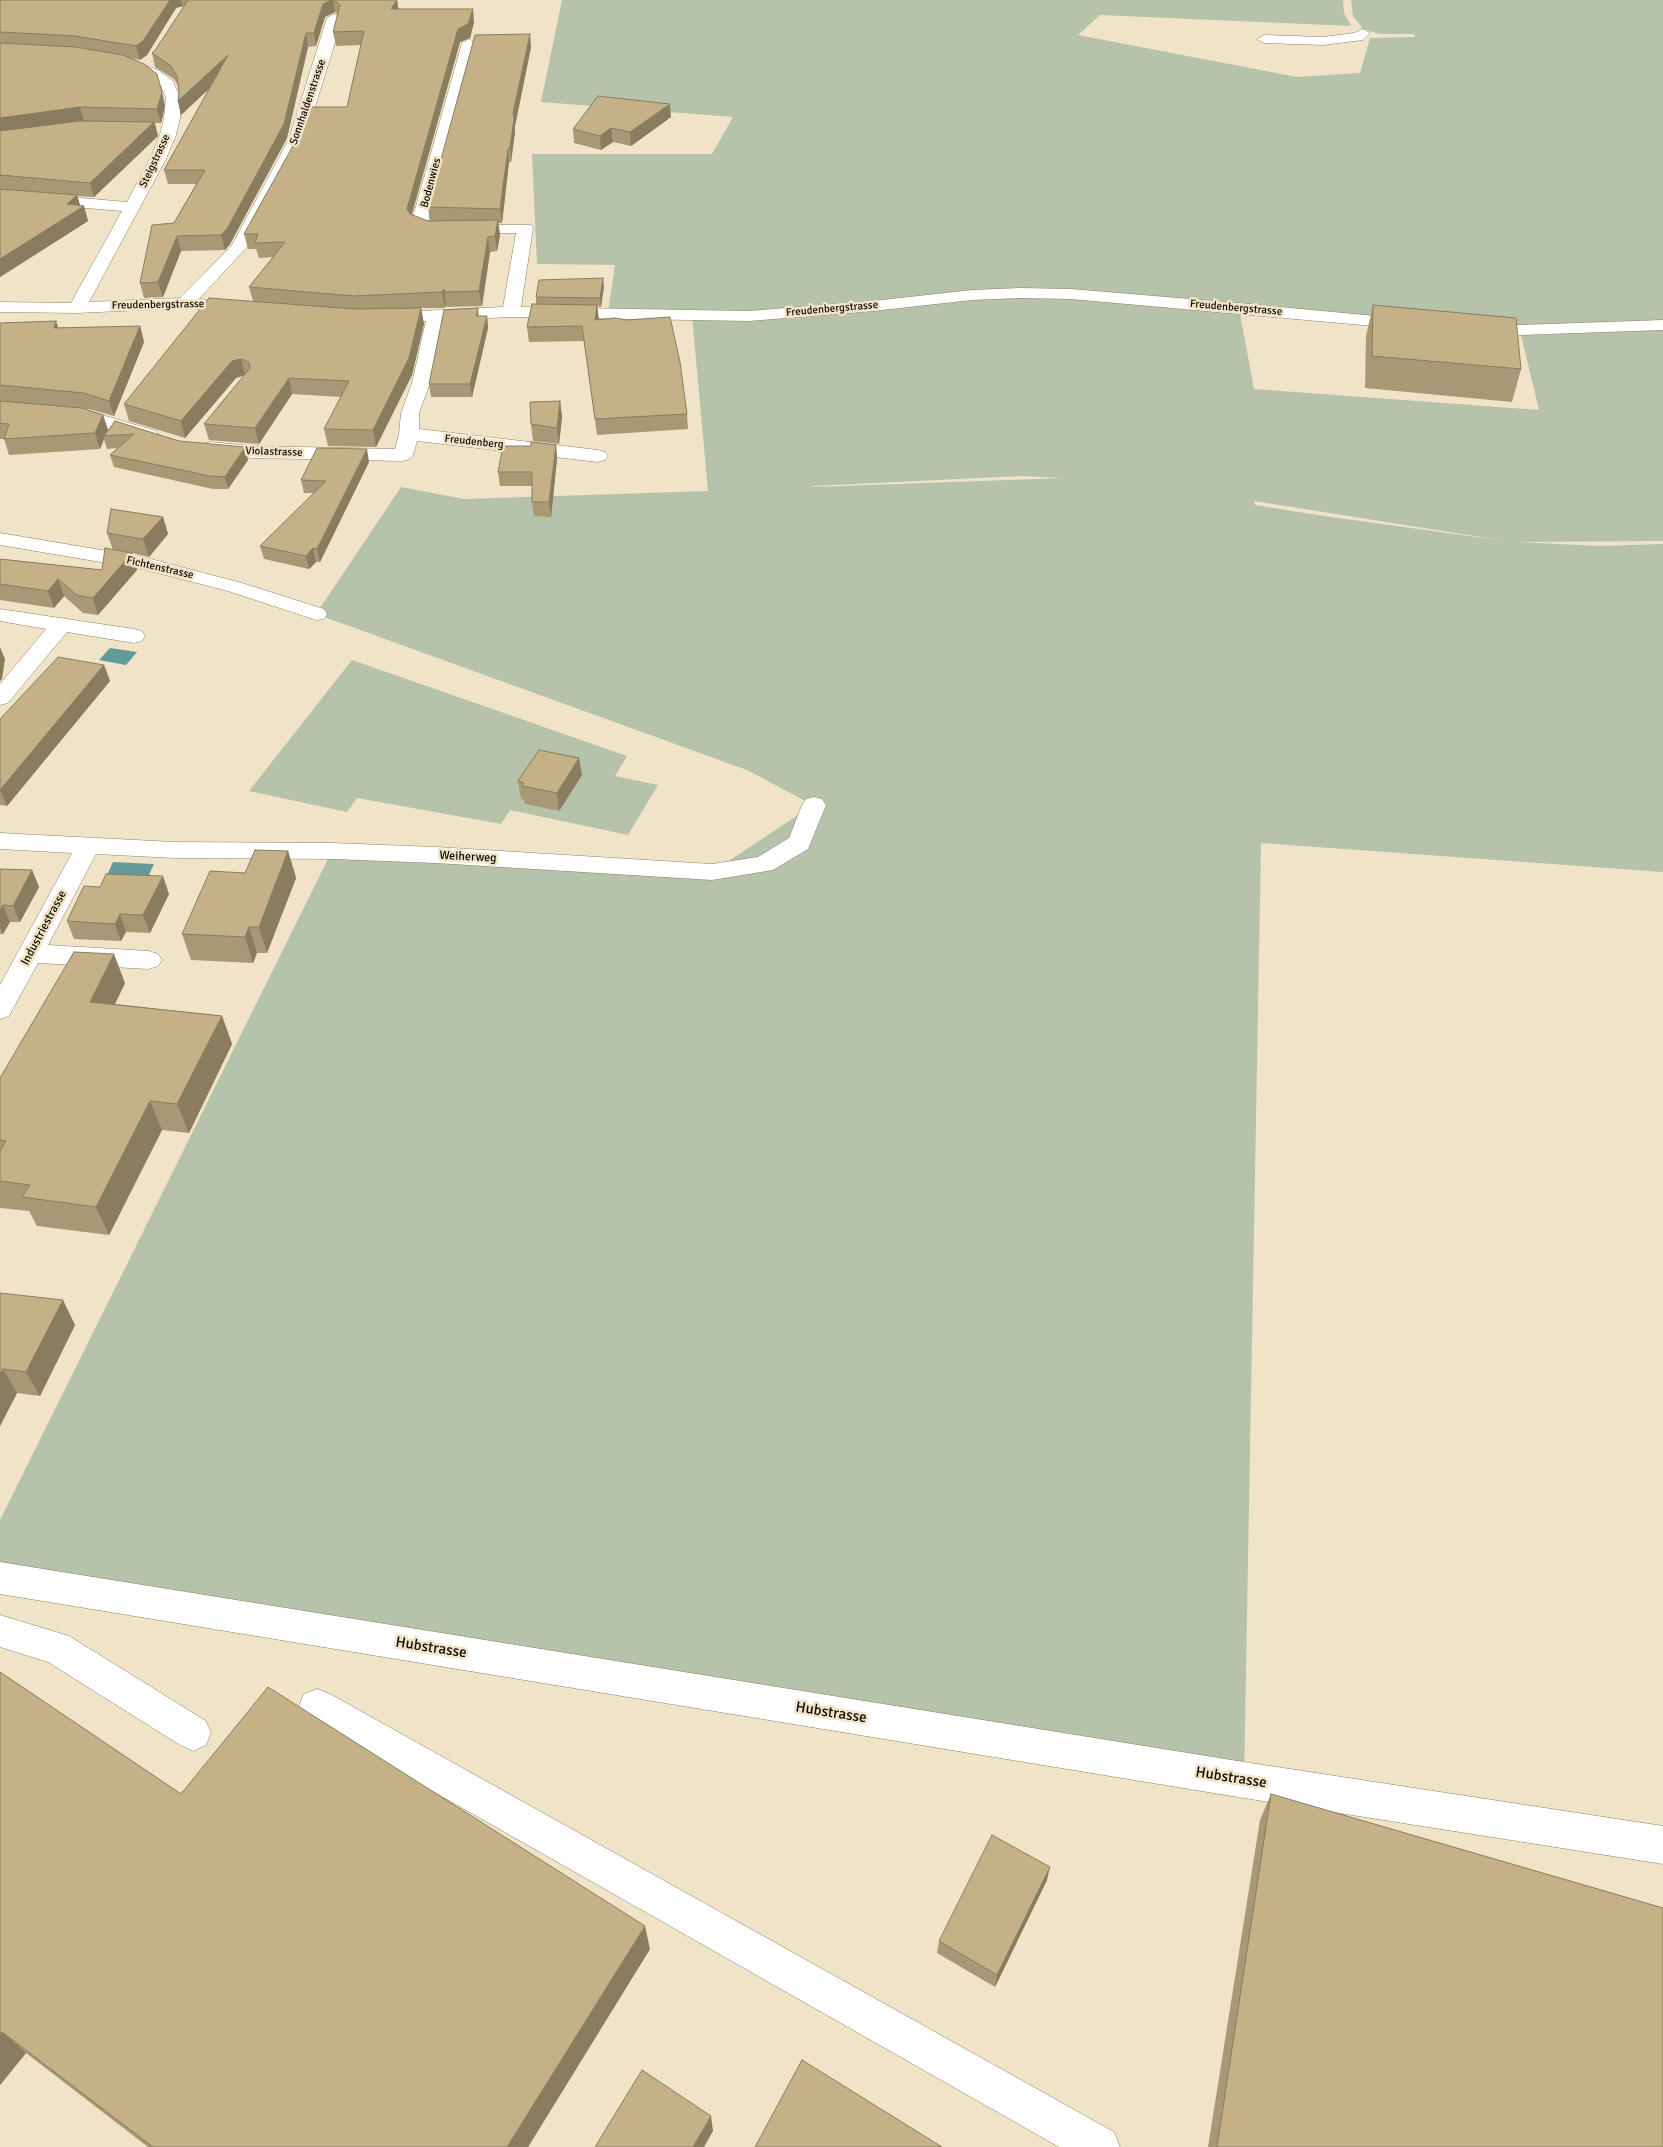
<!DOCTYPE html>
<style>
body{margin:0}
canvas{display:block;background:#f0e3c7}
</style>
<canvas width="1663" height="2147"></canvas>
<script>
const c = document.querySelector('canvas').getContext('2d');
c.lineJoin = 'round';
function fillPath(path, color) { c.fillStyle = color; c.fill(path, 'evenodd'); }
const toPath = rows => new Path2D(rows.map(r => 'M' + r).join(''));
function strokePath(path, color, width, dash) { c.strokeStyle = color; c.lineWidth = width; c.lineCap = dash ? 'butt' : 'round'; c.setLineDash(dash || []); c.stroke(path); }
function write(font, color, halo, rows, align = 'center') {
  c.font = font + ' Signika,sans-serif'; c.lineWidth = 5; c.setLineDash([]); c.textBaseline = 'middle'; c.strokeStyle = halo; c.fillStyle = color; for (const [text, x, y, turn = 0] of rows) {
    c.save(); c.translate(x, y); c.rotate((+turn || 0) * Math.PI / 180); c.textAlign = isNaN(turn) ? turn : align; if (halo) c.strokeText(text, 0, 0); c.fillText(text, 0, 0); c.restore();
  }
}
fillPath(toPath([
 [562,0,1343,0,1344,13,1351,26,1100,15,1078,35,1297,77,1360,73,1370,38,1415,37,1414,34,1380,34,1363,29,1353,16,1351,0,1663,0,1663,541,1517,542,1600,546,1663,544,1663,872,1261,843,1244,1780,0,1578,0,1520,332,851,712,872,813,805,747,770,316,614,401,487,464,499,708,491,692,316,608,312,615,265,537,264,532,154,712,154,733,117,541,102],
 [1239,308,1520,331,1539,410,1254,389],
 [1021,476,1064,478,813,487,813,486],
 [1254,501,1506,541,1317,515,1255,505],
 [352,660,627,756,615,776,658,785,628,835,510,810,501,824,357,798,347,812,249,791]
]), '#b6c2aa');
fillPath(toPath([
 [110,648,137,652,126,665,99,660],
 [113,862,154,864,148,877,107,875]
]), '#639b9b');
const minor = toPath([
 [334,14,341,18,337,36,305,139,247,247,199,299,246,303,249,307,246,311,240,312,185,308,77,313,0,312,0,302,71,303,122,211,0,201,0,191,127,202,150,159,160,135,164,118,166,98,161,86,148,76,118,65,116,62,118,59,128,59,158,70,173,81,180,98,180,118,176,135,166,159,89,302,180,298,232,245,289,139,327,18,334,14],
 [1363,29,1370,33,1363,40,1323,45,1264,43,1257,39,1264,35,1323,37,1354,33,1363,29],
 [469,39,476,43,428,222,433,224,531,225,533,228,521,307,749,311,873,301,972,290,1020,288,1071,289,1238,303,1407,319,1413,320,1416,324,1413,328,1407,329,1071,299,1020,298,972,300,873,311,749,321,511,317,444,320,430,383,419,413,419,429,598,450,605,452,608,456,605,460,598,462,417,441,413,455,410,459,403,461,252,458,203,452,200,448,203,444,210,442,252,446,395,449,399,434,401,413,412,383,426,321,385,322,379,321,376,317,379,313,503,307,516,233,430,234,413,227,411,224,462,43,469,39],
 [1663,320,1663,330,1520,335,1480,333,1474,332,1471,328,1474,324,1480,323,1520,325,1663,320],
 [0,402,89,411,156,431,159,435,156,439,149,441,87,423,0,414,0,402],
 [0,533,143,557,242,583,324,609,327,614,324,619,316,620,228,591,142,569,0,545,0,533],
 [0,609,134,629,142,631,145,636,142,641,134,643,67,632,8,703,0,705,0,684,46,629,0,621,0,609],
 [814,797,822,799,826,805,808,849,773,870,712,880,436,863,332,859,174,858,96,854,48,945,149,951,158,954,162,960,158,966,149,969,38,963,9,1016,0,1019,0,985,72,853,0,849,0,833,174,842,332,843,436,847,712,864,758,857,789,838,802,805,806,799,814,797],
 [0,1562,1244,1762,1663,1826,1663,1864,1244,1798,0,1594,0,1562],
 [0,1615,69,1636,206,1721,211,1733,206,1745,193,1751,180,1745,48,1662,0,1647,0,1615],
 [317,1689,330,1694,1114,2132,1120,2147,1059,2147,304,1718,299,1706,304,1694,317,1689]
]);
strokePath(minor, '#8d8168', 1);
fillPath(minor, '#fff');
fillPath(toPath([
 [0,0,397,0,398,9,474,22,470,38,460,42,412,215,428,221,430,221,428,207,531,47,515,126,515,132,511,162,509,162,502,223,498,223,500,235,497,251,490,252,482,306,447,307,446,305,445,308,421,308,424,324,412,375,376,447,328,446,324,429,341,397,292,394,259,444,209,440,204,424,244,375,236,378,185,438,129,421,124,404,253,301,249,287,273,257,259,258,256,249,248,249,244,234,347,107,361,45,336,46,333,32,338,15,335,12,325,17,316,46,308,47,287,138,230,244,225,250,181,251,163,297,144,298,140,283,196,184,168,184,164,170,209,89,181,115,178,101,179,92,179,87,174,79,155,67,152,53,156,49,184,7,183,6,176,8,147,55,140,60,130,58,165,106,161,123,155,123,158,136,94,197,77,196,80,206,84,206,88,221,0,277],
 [671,117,631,146,613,142,601,150,574,143,573,129],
 [604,286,601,307,597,306,599,320,687,414,688,429,597,435,584,341,529,342,527,327,536,304,536,297],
 [1373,305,1521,369,1512,402,1365,388,1366,336],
 [478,308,479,316,487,316,488,328,472,397,431,397,429,384],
 [0,323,58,328,140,326,144,342,114,416,89,409,83,409,103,415,108,430,115,421,179,441,248,460,228,489,213,489,114,467,110,455,117,448,107,449,104,439,100,449,9,455,4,439,0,439],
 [560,401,562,417,559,444,533,441,531,424],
 [556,445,557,459,551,517,534,516,532,502,532,486,500,486,498,472],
 [369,462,320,562,316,562,309,569,264,559,260,546,314,493,304,493,301,480],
 [163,517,168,534,149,557,132,553,137,570,98,615,83,613,64,596,54,608,0,600,0,559,102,570,113,550,107,533],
 [104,665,110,681,7,806,0,805,0,719],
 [582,775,559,811,525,804,524,800,521,799,518,781],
 [288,851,296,878,267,953,257,953,253,963,191,960,182,934,245,873],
 [0,869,32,870,39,887,20,922,10,922,3,934,0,934],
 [169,894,150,933,126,932,121,941,74,939,67,921],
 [125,983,115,1004,222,1016,232,1044,189,1133,162,1130,109,1235,37,1226,29,1211,0,1208,0,1078],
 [0,1293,75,1325,40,1396,17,1393,0,1426],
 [0,1672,181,1794,650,1949,528,2147,148,2147,26,2053,0,2085],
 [1271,1794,1663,2147,1208,2147,1260,1820],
 [1047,1880,995,1987,937,1953,939,1941]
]), '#a99875');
fillPath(toPath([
 [170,0,181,0,183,6,176,8,147,55,140,60,136,46],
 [331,0,333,0,335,12,325,17,316,46,314,33,323,4],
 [397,0,399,13,391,9],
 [473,9,474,22,470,38,460,42,409,223,407,209,458,29],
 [306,33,308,47,287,138,230,244,225,250,221,235],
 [530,34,531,47,515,126,515,132,511,162,510,148,513,113],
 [228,55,231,68,181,115,178,101],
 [162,92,165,106,161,123,157,109],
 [670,104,671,117,631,146,630,132],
 [80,107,84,121,0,133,0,118],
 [154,122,158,136,94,197,90,183],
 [611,128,613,142,601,150,600,136],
 [508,149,509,162,502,223,500,209],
 [77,195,81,208,84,206,88,221,0,277,0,259,67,204],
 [498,220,500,235,497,251,495,236],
 [177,236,181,251,163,297,158,282],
 [488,237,490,252,482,306,479,291],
 [603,278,604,286,601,307,600,298],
 [444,289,446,305,445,308,442,292],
 [597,305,599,320,595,320],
 [421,308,424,324,412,375,376,447,373,430],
 [487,316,488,328,472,397,470,384],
 [56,321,61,336,54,328],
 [140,326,144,342,114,416,109,401],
 [241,359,245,375,236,378,185,438,181,421,232,361],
 [289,378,292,394,259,444,255,428],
 [560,401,562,417,559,444,557,428],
 [103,415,108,430,104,436,104,439,100,449,95,433],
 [556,445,557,459,551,517,549,502],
 [245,447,248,460,228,489,225,477],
 [367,449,369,462,320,562,317,549],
 [163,517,168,534,149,557,143,539],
 [313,548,316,562,309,569,306,556],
 [132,553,137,570,98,615,93,598],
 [58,579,64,596,54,608,48,591],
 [0,647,5,659,2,679,0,681],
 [104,665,110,681,7,806,0,790],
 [579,758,582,775,559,811,557,793],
 [288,851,296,878,267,953,259,927],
 [32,870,39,887,20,922,13,906],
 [163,876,169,894,150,933,143,915],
 [3,905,10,922,3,934,0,927,0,910],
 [120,914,126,932,121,941,115,924],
 [249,927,257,953,253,963,245,937],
 [114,954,125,983,102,1031,90,1002],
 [222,1016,232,1044,189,1133,177,1104],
 [150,1101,162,1130,109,1235,96,1207],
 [63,1300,75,1325,40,1396,26,1372],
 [3,1369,17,1393,0,1426,0,1374],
 [1050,1867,1047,1880,995,1987,997,1975],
 [645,1926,650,1949,528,2147,507,2147],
 [2,2032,26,2053,0,2085,0,2034],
 [711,2116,713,2131,704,2147,693,2147]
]), '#897c5f');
const building = toPath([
 [0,0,170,0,143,41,136,46,75,36,0,32,0,0],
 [188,0,331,0,323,4,314,33,306,33,284,124,227,229,221,235,177,236,158,282,140,283,152,225,174,223,205,170,164,170,228,55,178,101,179,92,177,76,171,66,152,53,156,49,188,0],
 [334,0,397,0,391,9,473,9,468,24,458,29,407,209,410,214,428,221,498,220,495,236,488,237,479,291,445,292,444,289,442,292,354,296,249,287,285,242,255,243,258,234,244,234,304,126,310,107,347,107,364,31,333,32,340,5,334,0],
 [530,34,513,113,514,119,510,148,508,149,500,209,428,207,475,35,530,34],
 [0,43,75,47,123,55,144,64,157,74,162,92,157,109,80,107,0,118,0,43],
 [598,96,670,104,630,132,611,128,600,136,573,129,598,96],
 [80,121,154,122,90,183,0,175,0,131,80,121],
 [0,189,77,195,67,204,84,206,0,259,0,189],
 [603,278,600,298,536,297,539,280,603,278],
 [209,298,354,309,421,308,409,358,373,430,324,429,349,381,289,378,255,428,204,424,250,368,249,362,241,359,232,361,181,421,124,404,209,298],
 [532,304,597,305,595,320,615,318,627,320,670,317,680,362,687,414,595,419,582,326,527,327,532,304],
 [1373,305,1516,318,1521,369,1372,356,1373,305],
 [478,308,476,316,487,316,470,384,429,384,444,310,478,308],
 [56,321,54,328,140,326,109,401,84,393,0,385,0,323,56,321],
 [0,401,82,408,103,415,95,433,4,439,9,424,0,423,0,401],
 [560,401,557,428,531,424,530,402,560,401],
 [115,421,179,441,245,447,225,477,210,476,110,455,134,434,104,436,115,421],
 [531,442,556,445,549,502,532,502,532,472,498,472,503,446,531,446,531,442],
 [317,448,367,449,317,549,313,548,306,556,260,546,326,481,301,480,317,448],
 [111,509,163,517,143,539,107,533,111,509],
 [105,548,132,553,93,598,77,595,58,579,48,591,0,584,0,559,102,570,105,548],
 [58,657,104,665,0,790,0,719,58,657],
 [539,750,579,758,557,793,522,786,524,783,518,781,539,750],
 [255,850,288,851,259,927,249,927,245,937,182,934,210,871,245,873,255,850],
 [0,869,32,870,13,906,3,905,0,910,0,869],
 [106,874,163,876,143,915,120,914,115,924,67,921,84,886,100,887,106,874],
 [74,952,114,954,90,1002,222,1016,177,1104,150,1101,96,1207,22,1197,30,1185,0,1181,0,1151,6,1141,0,1140,0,1078,74,952],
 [0,1293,63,1300,26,1372,3,1369,0,1374,0,1293],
 [0,1672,181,1794,268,1687,645,1926,507,2147,153,2147,2,2032,0,2034,0,1672],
 [1271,1794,1663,1908,1663,2147,1217,2147,1271,1794],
 [992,1835,1050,1867,997,1975,939,1941,992,1835],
 [802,2060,942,2147,755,2147,802,2060],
 [642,2070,711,2116,693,2147,595,2147,642,2070]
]);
fillPath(building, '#c4b188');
strokePath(building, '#897c5f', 1);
write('11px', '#100c04', '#f0e3c7', [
 ["Sonnhaldenstrasse",308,102,-71],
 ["Steigstrasse",155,161,-65],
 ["Bodenwies",431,183,-75],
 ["Freudenbergstrasse",158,305,-1],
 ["Freudenbergstrasse",1236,308,5],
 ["Freudenbergstrasse",832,309,-5],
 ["Freudenberg",474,442,6],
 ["Violastrasse",274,452,2],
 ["Fichtenstrasse",160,568,13]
]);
write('12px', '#100c04', '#f0e3c7', [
 ["Weiherweg",468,857,3],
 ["Industriestrasse",44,928,-62]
]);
write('15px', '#100c04', '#f0e3c7', [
 ["Hubstrasse",431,1648,9],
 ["Hubstrasse",831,1713,9],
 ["Hubstrasse",1231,1778,9]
]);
</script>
